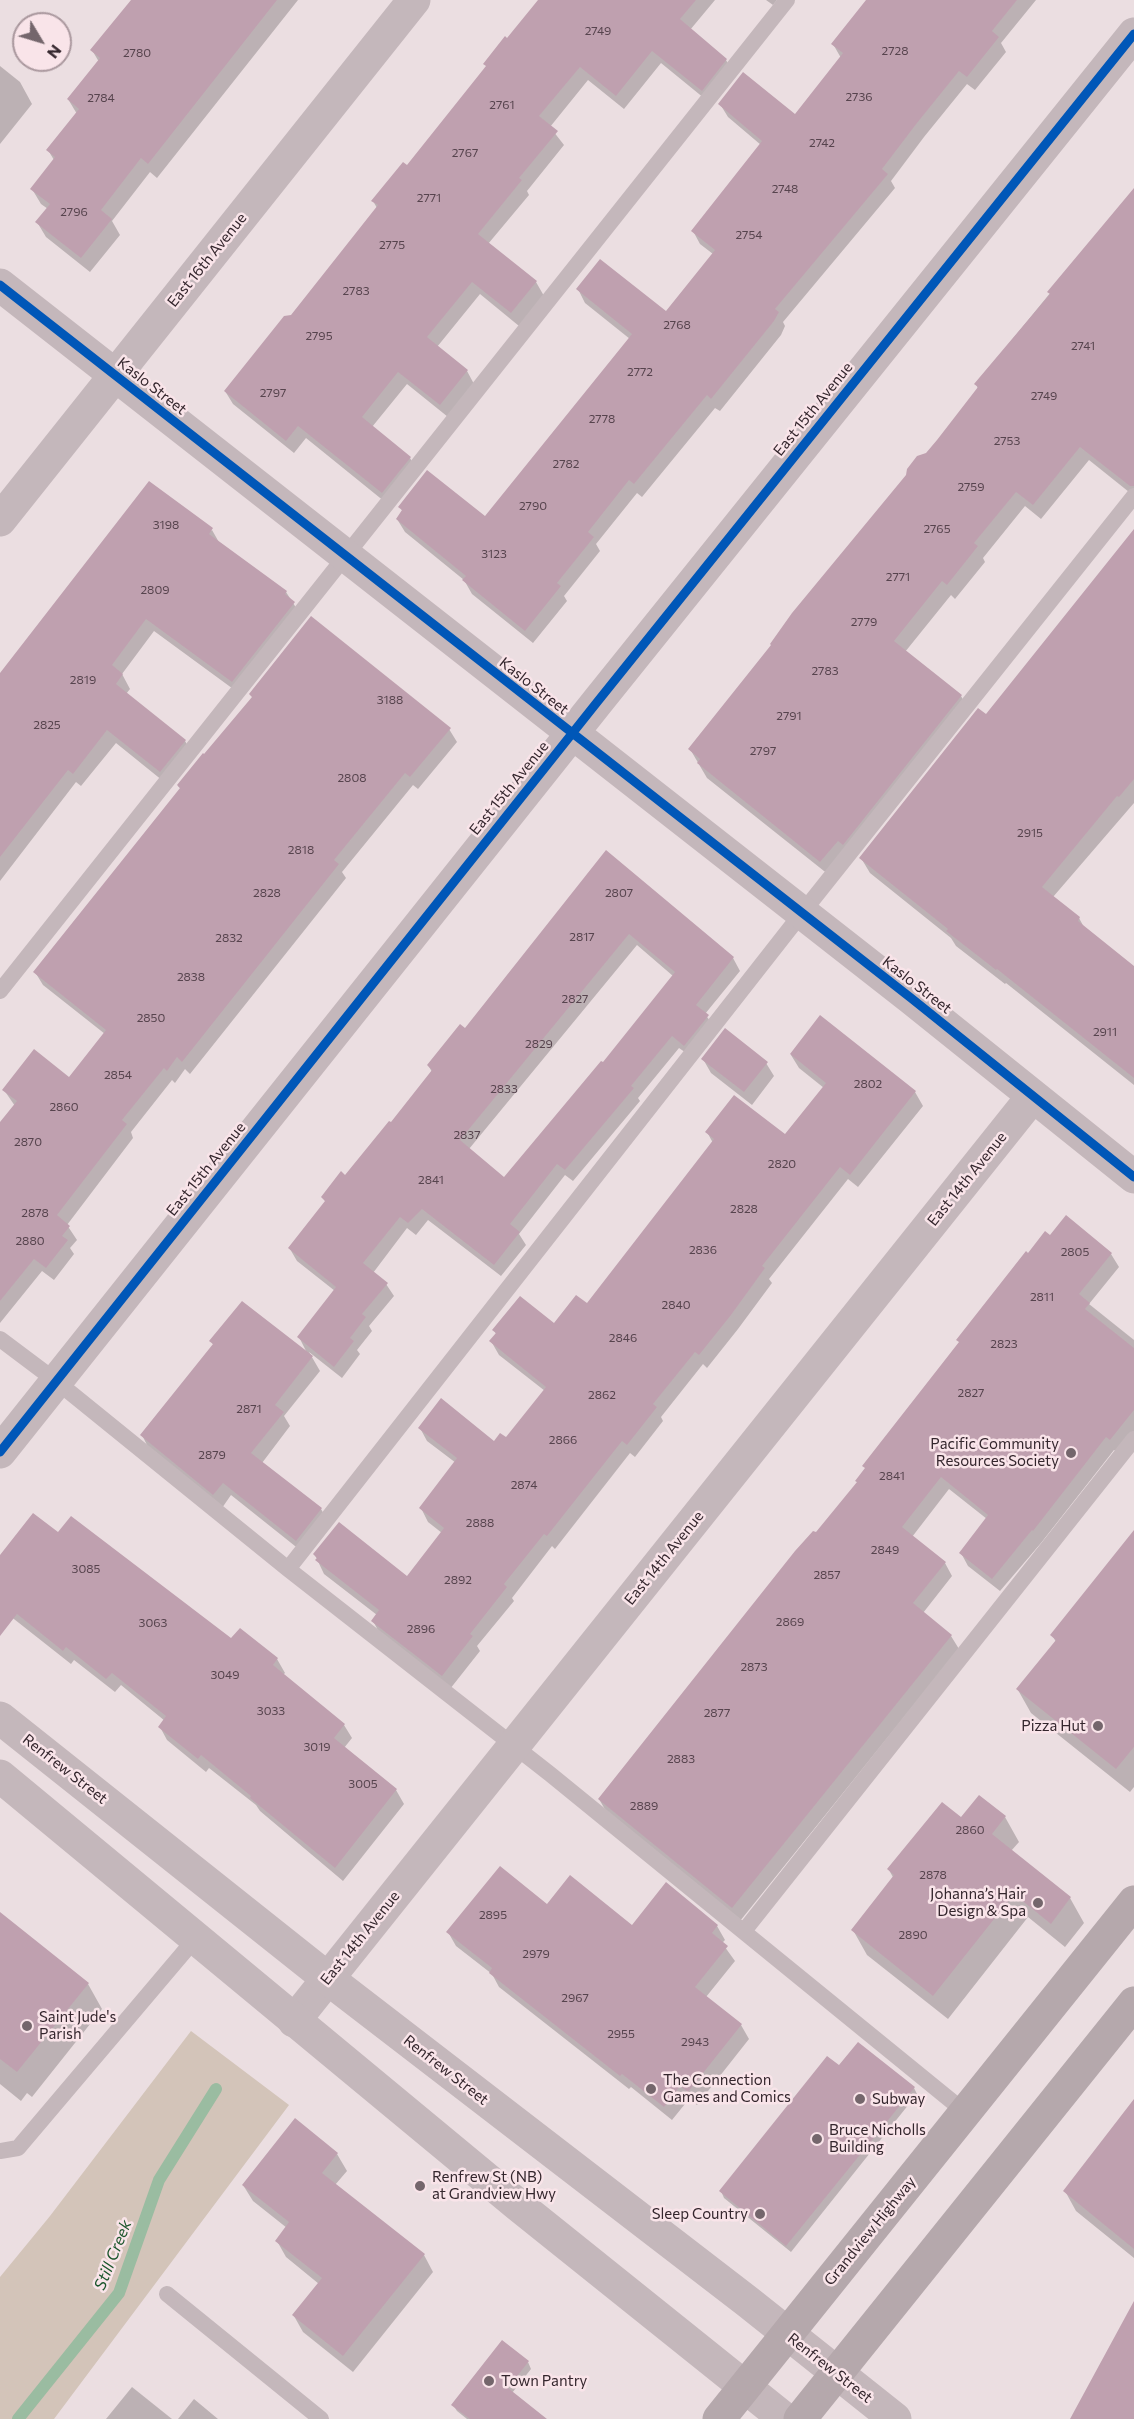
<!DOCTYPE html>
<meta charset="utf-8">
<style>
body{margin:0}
#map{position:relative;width:1134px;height:2419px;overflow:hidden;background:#ebdee1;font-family:Commissioner,sans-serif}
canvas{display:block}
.north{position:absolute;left:12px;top:12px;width:60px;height:60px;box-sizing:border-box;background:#f9e4e9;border:2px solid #aa989e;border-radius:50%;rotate:128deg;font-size:16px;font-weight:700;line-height:24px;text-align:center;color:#34262d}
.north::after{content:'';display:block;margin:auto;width:21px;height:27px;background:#74666c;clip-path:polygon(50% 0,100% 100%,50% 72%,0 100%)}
</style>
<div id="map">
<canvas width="1134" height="2419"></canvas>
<div class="north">N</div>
</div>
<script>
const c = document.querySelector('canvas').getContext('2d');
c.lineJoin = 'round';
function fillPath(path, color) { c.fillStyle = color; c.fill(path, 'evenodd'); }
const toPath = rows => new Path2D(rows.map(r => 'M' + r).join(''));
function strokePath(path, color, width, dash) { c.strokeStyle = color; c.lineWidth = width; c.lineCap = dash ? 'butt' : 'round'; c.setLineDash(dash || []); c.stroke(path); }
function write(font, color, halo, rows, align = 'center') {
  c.font = font + ' Commissioner,sans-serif'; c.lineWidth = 5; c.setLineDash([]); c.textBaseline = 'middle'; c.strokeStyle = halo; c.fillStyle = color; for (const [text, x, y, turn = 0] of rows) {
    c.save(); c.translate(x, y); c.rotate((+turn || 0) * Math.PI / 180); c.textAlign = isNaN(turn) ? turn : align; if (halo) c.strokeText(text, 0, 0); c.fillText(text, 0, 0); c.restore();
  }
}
fillPath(toPath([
 [191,2031,289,2105,54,2419,0,2419,0,2277,50,2216]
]), '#d3c4b9');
fillPath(toPath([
 [144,0,298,0,157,178,150,172,112,221,120,235,90,272,46,237,37,222,48,209,41,204,32,189,54,160,48,150,77,114,68,99,99,62,92,50],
 [540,0,715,0,690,30,726,60,733,73,710,103,661,63,624,109,588,80,550,127,564,145,527,191,529,195,488,244,536,282,544,296,519,326,480,294,437,347,467,371,474,384,448,417,407,384,372,427,410,458,417,471,390,506,306,438,294,453,233,404,225,391,292,317,377,208,373,201,407,167],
 [766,0,777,0,773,5],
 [882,0,1036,0,1001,43,1006,52,975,90,967,84,924,137,891,181,895,188,783,322,785,326,781,335,720,411,715,408,642,497,637,493,596,544,600,551,564,596,567,601,533,643,472,594,464,580,405,532,397,519,403,512,400,507,486,518,630,339,585,303,578,289,666,313,713,254,700,244,693,231,761,145,728,117,720,104,795,117,841,58,833,44],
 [0,66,20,82,32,104,0,144],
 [1134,190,1134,496,1089,460,1041,519,1025,506,983,558,985,562,955,599,951,595,905,652,961,696,969,711,829,875,707,778,690,749,927,454,978,389,976,384],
 [212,530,220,544,286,592,302,617,240,694,154,631,122,674,130,689,126,694,185,741,193,754,168,785,116,743,81,786,76,782,0,881,0,676],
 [1134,531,1134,803,1053,897,1079,918,1085,929,1134,968,1134,1085,1006,983,1005,984,956,946,951,938,870,873,861,858,986,716],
 [449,729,457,742,418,789,413,785,342,872,346,878,190,1074,185,1069,175,1083,172,1080,131,1132,133,1138,67,1225,77,1240,70,1248,74,1254,54,1280,42,1271,0,1323,0,1125,15,1106,4,1090,69,1079,105,1034,43,985,35,972,181,789,178,786],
 [606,852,733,958,740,971,705,1014,715,1028,692,1057,679,1048,638,1098,640,1101,573,1181,565,1175,519,1234,526,1245,501,1276,428,1220,416,1235,407,1228,373,1273,386,1284,394,1296,369,1326,372,1331,357,1350,360,1354,342,1378,309,1352,320,1371,284,1416,290,1426,262,1463,321,1509,329,1523,305,1554,231,1495,222,1508,149,1449,142,1435,214,1346,211,1341,308,1355,299,1337,335,1291,297,1261,290,1249,326,1203,323,1197,346,1177,391,1124,432,1072,428,1065,465,1030],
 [637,945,673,976,603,1065,505,1179,469,1149],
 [820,1017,915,1092,923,1106,858,1187,848,1179,769,1279,772,1283,738,1329,707,1368,703,1364,661,1417,663,1421,635,1457,630,1453,555,1549,552,1546,512,1598,514,1601,477,1646,480,1651,450,1689,380,1634,373,1621,377,1615,324,1574,315,1555,407,1578,442,1533,428,1522,421,1508,456,1463,427,1441,420,1428,494,1443,506,1439,545,1391,499,1355,491,1341,496,1334,494,1330,554,1325,587,1305,713,1143,707,1132,785,1136,824,1088,799,1068,791,1055],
 [703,1059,766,1063,774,1076,752,1105,711,1073],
 [1051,1238,1111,1254,1119,1267,1089,1304,1134,1340,1134,1433,1118,1453,1114,1450,1041,1543,1000,1591,968,1566,961,1553,987,1519,949,1489,912,1537,945,1563,952,1576,923,1613,951,1636,959,1649,740,1921,607,1813,599,1799,858,1483,856,1481,1028,1255],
 [1134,1532,1134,1787,1130,1792,1031,1713,1018,1690,1056,1642,1052,1635],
 [58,1534,232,1641,240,1630,277,1659,285,1673,283,1675,344,1725,352,1738,344,1748,396,1790,404,1804,343,1881,260,1811,256,1805,209,1768,206,1772,167,1740,160,1727,165,1721,121,1685,115,1692,74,1660,71,1664,0,1608,0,1557],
 [1005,1817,1019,1842,1011,1851,1070,1898,1084,1923,1065,1947,1028,1917,948,2019,867,1955,853,1930,894,1879,889,1870],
 [548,1906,633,1927,717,1926,725,1940,722,1943,735,1961,706,1997,741,2025,749,2039,697,2105,689,2099,672,2120,631,2087,629,2089,499,1987,492,1974,456,1946,448,1932],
 [0,1924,88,1984,102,2009,32,2097,27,2093,21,2101,0,2084],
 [839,2068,914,2088,917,2094,791,2252,724,2198,721,2191],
 [1134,2115,1134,2258,1076,2211,1065,2191],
 [337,2154,347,2171,335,2185,424,2255,433,2272,353,2372,303,2332,294,2316,319,2284,286,2257,277,2241,287,2228,253,2201,243,2185],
 [528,2362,531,2369,512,2393,544,2419,467,2419,457,2411,453,2405],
 [132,2387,172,2419,106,2419],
 [194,2399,218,2419,178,2419]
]), '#0003');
strokePath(toPath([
 [18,2419,119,2293,159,2180,216,2089]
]), '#9abca1', 12);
fillPath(toPath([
 [131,0,277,0,148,164,141,158,101,210,112,219,81,258,35,222,50,204,30,189,55,157,46,150,79,109,67,99,100,58,90,50],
 [538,0,696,0,680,19,727,59,702,91,652,51,616,96,580,67,539,116,558,131,519,178,522,180,478,234,537,281,511,313,472,282,427,337,468,370,440,405,398,372,362,417,411,457,382,493,298,426,286,441,224,391,284,316,291,315,378,205,371,201,403,162,407,165,486,66,483,64,505,36,507,38],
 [866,0,1017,0,992,31,999,37,967,77,959,71,917,123,882,169,888,174,775,309,779,312,774,321,711,399,707,395,634,484,629,480,588,532,594,537,557,583,561,586,525,631,462,580,466,576,396,519,402,510,398,507,427,470,485,516,632,334,576,289,600,259,666,311,715,250,691,231,762,141,718,104,743,72,795,114,843,53,831,44],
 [1134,188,1134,486,1130,486,1080,447,1033,505,1016,492,974,543,978,546,947,585,942,581,894,641,962,695,843,845,838,841,820,862,697,763,700,759,688,749,771,645,770,644,792,613,906,475,907,469,917,456,926,453,937,440,978,387,974,384,1050,294,1047,292],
 [149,481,213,528,209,534,287,591,285,594,295,602,232,682,146,619,112,665,123,674,116,684,186,740,160,772,107,730,73,774,68,770,0,857,0,673],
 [1134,529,1134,779,1119,797,1117,796,1042,887,1080,917,1078,921,1134,966,1134,1078,997,969,996,970,946,931,948,929,859,858,978,708,986,714],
 [311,616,451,728,410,777,405,773,334,860,339,864,182,1062,177,1057,167,1071,164,1068,122,1120,127,1124,57,1215,70,1226,62,1236,68,1240,46,1268,34,1259,0,1301,0,1122,17,1101,2,1090,34,1049,69,1077,106,1030,33,972,180,788,177,785,203,753,204,754,252,697,249,694],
 [606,850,734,957,696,1005,709,1015,684,1046,672,1036,631,1086,634,1088,565,1170,557,1164,510,1224,520,1232,494,1265,422,1209,408,1223,400,1217,363,1263,388,1283,362,1314,366,1317,350,1338,354,1341,334,1367,297,1337,336,1287,288,1248,325,1201,321,1197,341,1171,345,1175,389,1121,391,1122,432,1070,427,1065,460,1024,465,1028],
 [629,934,675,972,603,1062,601,1061,504,1177,460,1140],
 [820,1015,916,1091,850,1175,840,1167,762,1266,765,1268,731,1315,699,1355,695,1352,653,1404,657,1407,627,1445,622,1441,547,1536,544,1534,504,1584,507,1587,470,1634,473,1636,442,1676,371,1621,379,1610,315,1560,317,1558,313,1554,339,1522,407,1576,444,1528,419,1508,457,1458,418,1428,441,1398,494,1441,500,1433,506,1437,546,1387,489,1341,496,1333,492,1330,520,1296,554,1323,576,1295,587,1303,714,1139,705,1132,734,1095,785,1134,826,1083,790,1054],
 [725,1028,768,1062,744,1092,701,1059],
 [1066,1215,1112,1253,1079,1294,1090,1303,1085,1309,1134,1348,1134,1410,1110,1440,1106,1437,1033,1531,1032,1530,992,1579,959,1553,988,1515,941,1477,902,1527,946,1562,913,1603,952,1635,732,1908,598,1799,795,1551,813,1531,816,1532,857,1482,855,1481,865,1468,862,1466,959,1342,956,1340,1026,1251,1028,1253,1045,1231,1050,1235],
 [242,1301,313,1356,275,1405,284,1412,251,1453,322,1508,296,1541,223,1483,213,1495,140,1435,213,1344,209,1341],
 [33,1513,58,1532,71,1516,231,1638,240,1628,278,1658,273,1665,345,1724,334,1738,397,1789,335,1868,250,1798,251,1796,201,1755,198,1759,158,1727,166,1716,112,1673,106,1679,66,1647,63,1651,17,1614,0,1636,0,1555],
 [1134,1530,1134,1747,1116,1769,1016,1689,1056,1640,1050,1635],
 [979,1795,1006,1816,992,1834,1071,1897,1051,1924,1014,1894,933,1996,851,1930,894,1875,887,1869,942,1802,961,1817],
 [500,1866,547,1904,570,1875,632,1925,666,1882,718,1925,712,1933,728,1946,695,1987,742,2024,688,2092,680,2086,664,2107,622,2074,620,2076,489,1973,492,1968,446,1932],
 [0,1912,89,1983,17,2072,0,2059],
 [858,2042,915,2087,786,2246,719,2191,827,2056,839,2065],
 [1134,2099,1134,2249,1063,2191],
 [295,2118,338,2153,322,2173,425,2254,343,2356,292,2315,322,2278,275,2241,289,2222,242,2185],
 [1134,2301,1134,2419,1070,2419],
 [502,2340,529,2361,508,2388,547,2419,470,2419,451,2405]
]), '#bfa0af');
strokePath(toPath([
 [0,991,787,0],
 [0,1339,56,1381,288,1569,550,1774,965,2112],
 [288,1569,802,913,1134,496],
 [744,1931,1134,1439],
 [0,2151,18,2148,195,1939],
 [167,2294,321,2419]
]), '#c4b7bb', 16);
strokePath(toPath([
 [0,285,911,998,1134,1177],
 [0,520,414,0],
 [0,1452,598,701,1134,34],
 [294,2021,1033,1096]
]), '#c4b7bb', 33);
strokePath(toPath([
 [0,1718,327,1978,748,2302,895,2419],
 [0,1776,518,2205,785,2419]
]), '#c4b7bb', 33);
strokePath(toPath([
 [719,2419,1134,1902],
 [800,2419,1134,2003]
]), '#b5a8ac', 33);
strokePath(toPath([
 [0,285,911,998,1134,1177],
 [0,1452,598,701,1134,34]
]), '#0057b8', 9);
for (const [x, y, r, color] of [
 [1071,1453,6,"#74666c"],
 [1098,1726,6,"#74666c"],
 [1038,1903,6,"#74666c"],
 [27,2026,6,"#74666c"],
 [651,2089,6,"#74666c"],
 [860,2099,6,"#74666c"],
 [817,2139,6,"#74666c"],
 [420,2186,6,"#74666c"],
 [760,2214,6,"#74666c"],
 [489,2381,6,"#74666c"]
]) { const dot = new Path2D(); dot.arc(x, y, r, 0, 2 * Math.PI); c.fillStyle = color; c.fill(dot); strokePath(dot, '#f9e4e9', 2); }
write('12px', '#57444e', null, [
 ["2749",598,31],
 ["2728",895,51],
 ["2780",137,53],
 ["2736",859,97],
 ["2784",101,98],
 ["2761",502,105],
 ["2742",822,143],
 ["2767",465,153],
 ["2748",785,189],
 ["2771",429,198],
 ["2796",74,212],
 ["2754",749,235],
 ["2775",392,245],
 ["2783",356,291],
 ["2768",677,325],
 ["2795",319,336],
 ["2741",1083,346],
 ["2772",640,372],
 ["2797",273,393],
 ["2749",1044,396],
 ["2778",602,419],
 ["2753",1007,441],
 ["2782",566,464],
 ["2759",971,487],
 ["2790",533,506],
 ["3198",166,525],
 ["2765",937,529],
 ["3123",494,554],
 ["2771",898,577],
 ["2809",155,590],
 ["2779",864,622],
 ["2783",825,671],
 ["2819",83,680],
 ["3188",390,700],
 ["2791",789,716],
 ["2825",47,725],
 ["2797",763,751],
 ["2808",352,778],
 ["2915",1030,833],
 ["2818",301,850],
 ["2828",267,893],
 ["2807",619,893],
 ["2817",582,937],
 ["2832",229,938],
 ["2838",191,977],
 ["2827",575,999],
 ["2850",151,1018],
 ["2911",1105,1032],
 ["2829",539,1044],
 ["2854",118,1075],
 ["2802",868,1084],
 ["2833",504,1089],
 ["2860",64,1107],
 ["2837",467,1135],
 ["2870",28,1142],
 ["2820",782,1164],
 ["2841",431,1180],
 ["2828",744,1209],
 ["2878",35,1213],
 ["2880",30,1241],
 ["2836",703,1250],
 ["2805",1075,1252],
 ["2811",1042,1297],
 ["2840",676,1305],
 ["2846",623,1338],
 ["2823",1004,1344],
 ["2827",971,1393],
 ["2862",602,1395],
 ["2871",249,1409],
 ["2866",563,1440],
 ["2879",212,1455],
 ["2841",892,1476],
 ["2874",524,1485],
 ["2888",480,1523],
 ["2849",885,1550],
 ["3085",86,1569],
 ["2857",827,1575],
 ["2892",458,1580],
 ["2869",790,1622],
 ["3063",153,1623],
 ["2896",421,1629],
 ["2873",754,1667],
 ["3049",225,1675],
 ["3033",271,1711],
 ["2877",717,1713],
 ["3019",317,1747],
 ["2883",681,1759],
 ["3005",363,1784],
 ["2889",644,1806],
 ["2860",970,1830],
 ["2878",933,1875],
 ["2895",493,1915],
 ["2890",913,1935],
 ["2979",536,1954],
 ["2967",575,1998],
 ["2955",621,2034],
 ["2943",695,2042]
]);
write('15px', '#34262d', '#f9e4e9', [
 ["East 16th Avenue",207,260,-51],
 ["Kaslo Street",152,386,38],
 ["East 15th Avenue",813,409,-51],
 ["Kaslo Street",534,686,38],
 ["East 15th Avenue",509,788,-51],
 ["Kaslo Street",917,985,38],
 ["East 15th Avenue",206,1169,-51],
 ["East 14th Avenue",967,1179,-51],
 ["East 14th Avenue",664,1558,-51],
 ["Renfrew Street",65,1769,38],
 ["East 14th Avenue",360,1938,-51],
 ["Renfrew Street",446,2070,38],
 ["Grandview Highway",870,2231,-51],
 ["Renfrew Street",830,2368,38]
]);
write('15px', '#34262d', '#f9e4e9', [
 ["Pacific Community",1059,1444,"right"],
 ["Resources Society",1059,1461,"right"],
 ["Pizza Hut",1086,1726,"right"],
 ["Johanna’s Hair",1026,1894,"right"],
 ["Design & Spa",1026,1911,"right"],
 ["Saint Jude's",39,2017],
 ["Parish",39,2034],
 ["The Connection",663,2080],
 ["Games and Comics",663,2097],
 ["Subway",872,2099],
 ["Bruce Nicholls",829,2130],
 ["Building",829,2147],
 ["Renfrew St (NB)",432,2177],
 ["at Grandview Hwy",432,2194],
 ["Sleep Country",748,2214,"right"],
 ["Town Pantry",501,2381]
], 'left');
write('italic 16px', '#1b562c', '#f9e4e9', [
 ["Still Creek",113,2255,-68]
]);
</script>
